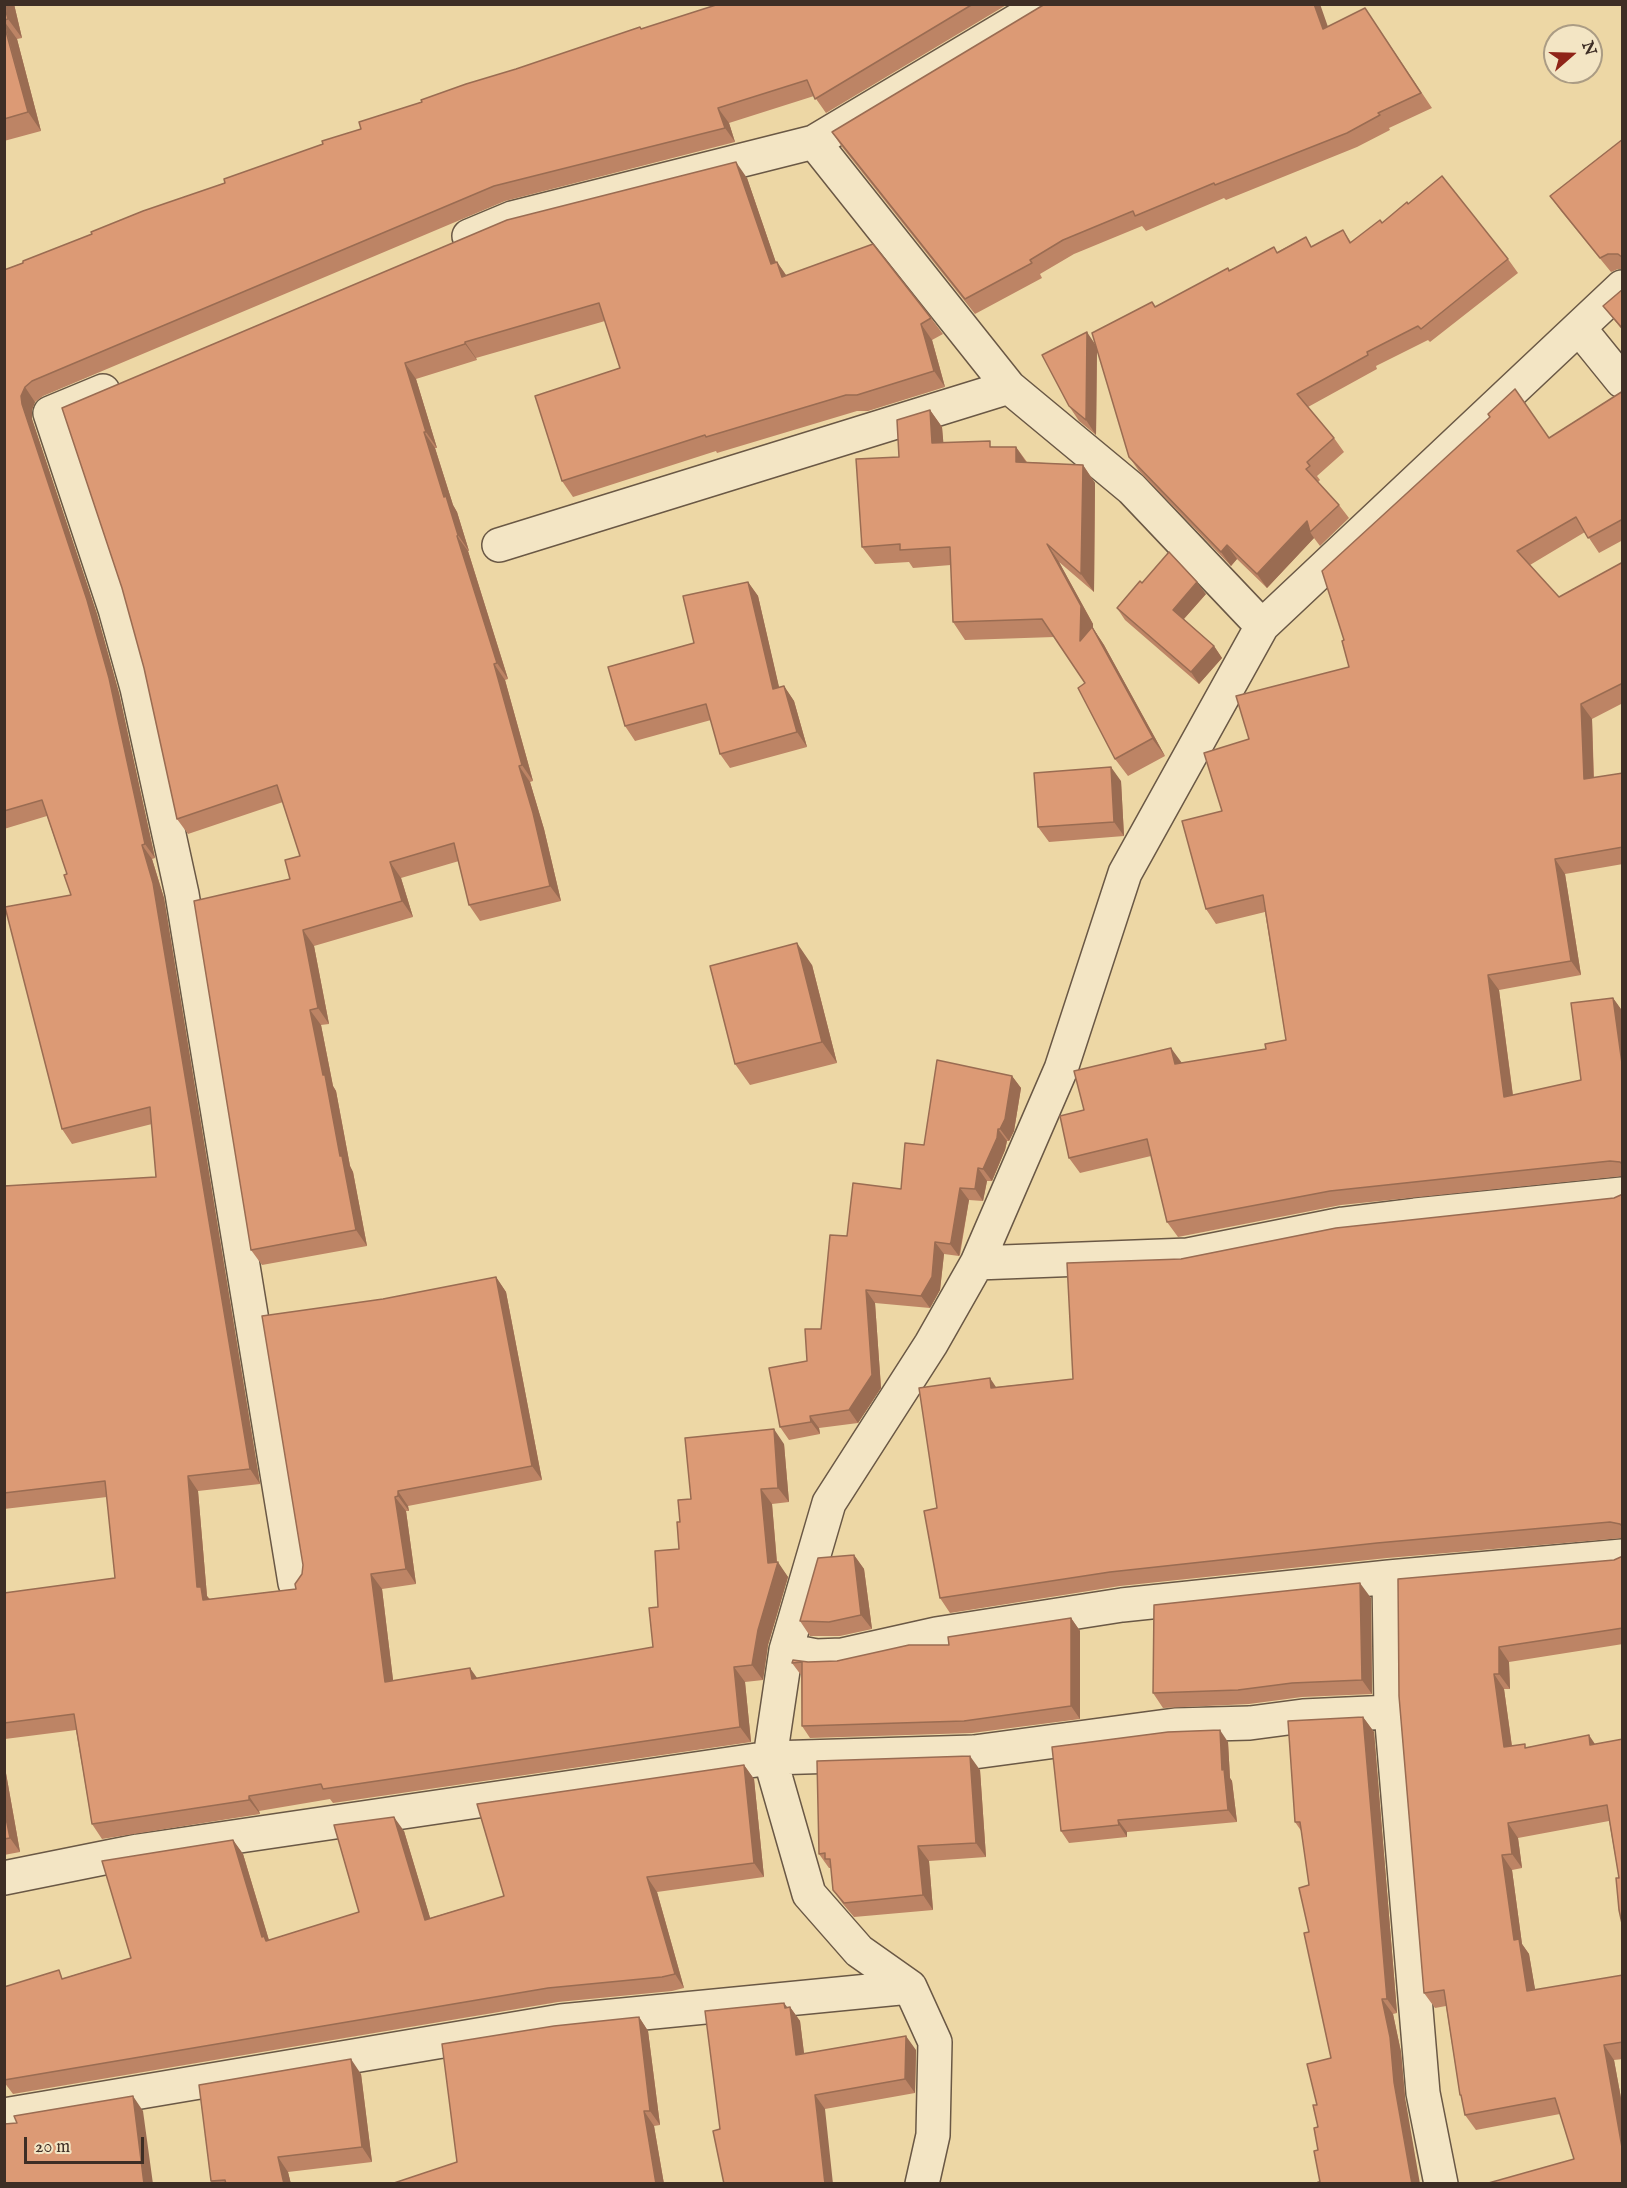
<!DOCTYPE html>
<style>
body{margin:0}
#map{position:relative;width:1627px;height:2188px;overflow:hidden;background:#edd7a5;font-family:"IM FELL English",serif}
canvas{display:block}
.frame{position:absolute;inset:0;border:6px solid #3e2e25;pointer-events:none}
.north{position:absolute;left:1543px;top:24px;width:60px;height:60px;box-sizing:border-box;background:#f3e5c4;border:2px solid #ab9c84;border-radius:50%;rotate:70deg;font-size:16px;font-weight:700;line-height:24px;text-align:center;color:#3e2e25}
.north::after{content:'';display:block;margin:auto;width:21px;height:27px;background:#8f2418;clip-path:polygon(50% 0,100% 100%,50% 72%,0 100%)}
.scale{position:absolute;left:24px;top:2137px;width:120px;height:27px;box-sizing:border-box;border:3px solid #3e2e25;border-top:0;padding-left:8px;font-size:18px;line-height:21px;white-space:nowrap;color:#3e2e25;-webkit-text-stroke:4px #f3e5c4;paint-order:stroke}
</style>
<div id="map">
<canvas width="1627" height="2188"></canvas>
<div class="frame"></div>
<div class="north">N</div>
<div class="scale">20 m</div>
</div>
<script>
const c = document.querySelector('canvas').getContext('2d');
c.lineJoin = 'round';
const toPath = rows => new Path2D(rows.map(r => 'M' + r).join(''));
function strokePath(path, color, width, dash) { c.strokeStyle = color; c.lineWidth = width; c.lineCap = dash ? 'butt' : 'round'; c.setLineDash(dash || []); c.stroke(path); }
function fillPath(path, color) { c.fillStyle = color; c.fill(path, 'evenodd'); }
const minor = toPath([
 [1045,4,814,142,1009,387,1132,489,1262,626],
 [469,236,512,218,814,142],
 [1579,328,1622,381],
 [103,391,50,413,115,609,137,688,182,894,295,1583],
 [499,545,1009,387],
 [977,1263,1188,1255,1343,1224,1415,1215,1622,1194],
 [1389,1577,1391,1712,1423,2093,1441,2184],
 [786,1650,816,1656,842,1655,936,1634,1122,1605,1389,1577,1622,1556],
 [4,1878,138,1851,770,1758,974,1752,1175,1725,1250,1723,1303,1716,1391,1712],
 [4,2115,561,2021,910,1987],
 [922,2184,933,2135,935,2042,910,1987,859,1951,809,1894,770,1758,786,1650,829,1503,931,1344,977,1263,1061,1069,1125,873,1262,626,1622,287]
]);
strokePath(minor, '#6a5845', 36);
strokePath(minor, '#f3e5c4', 33);
fillPath(toPath([
 [4,4,14,4,22,38,17,39,41,131,4,141],
 [719,4,1008,4,826,113,814,96,729,123,735,142,505,201,43,396,35,402,32,410,32,419,97,614,119,693,155,858,152,859,164,898,260,1484,198,1491,207,1596,210,1599,296,1589,302,1574,383,1299,496,1277,506,1292,542,1480,408,1506,409,1511,406,1511,416,1584,382,1589,393,1680,477,1678,653,1647,658,1607,679,1549,680,1522,691,1499,784,1444,789,1502,772,1504,777,1562,788,1577,768,1645,763,1680,745,1682,751,1742,333,1803,330,1799,259,1811,260,1814,102,1839,92,1824,76,1730,5,1739,6,1744,4,1744,4,1593,115,1578,107,1497,4,1509,4,1186,156,1177,152,1124,72,1144,62,1129,71,895,67,874,47,816,4,829,4,270,361,129,422,102,640,27,641,29],
 [1375,23,1432,108,1389,128,1390,130,1357,147,1226,200,1224,198,1146,231,1142,226,1074,254,1040,274,1042,278,975,314,842,147,832,132,1328,27],
 [1623,139,1623,269,1618,269,1611,272,1561,211,1550,196],
 [747,178,776,263,777,262,786,275,931,318,943,334,932,340,945,387,868,411,857,411,717,453,716,451,573,497,562,481,620,368,605,321,476,358,477,360,416,379,437,448,435,448,453,505,457,512,469,551,468,551,508,679,505,680,533,781,530,782,544,829,561,901,480,921,469,905,459,861,401,878,413,917,314,946,329,1024,321,1025,333,1086,336,1091,350,1166,353,1172,367,1246,262,1265,251,1250,290,879,300,856,283,802,188,834,177,819,144,668,122,588,62,408],
 [1408,204,1508,259,1518,273,1430,342,1428,340,1376,366,1377,369,1308,407,1334,438,1344,452,1317,476,1320,480,1318,482,1339,505,1349,518,1320,546,1314,538,1267,588,1237,559,1231,566,1139,471,1129,457,1097,349,1096,435,1079,421,1069,406,1096,345,1152,302,1155,307,1229,270,1277,252,1306,237,1312,247,1343,230,1351,242,1382,223],
 [1623,289,1623,331,1603,306],
 [1623,391,1623,540,1599,553,1585,532,1530,565,1559,597,1623,562,1623,703,1592,719,1594,778,1623,773,1623,864,1565,874,1581,975,1499,990,1513,1095,1581,1080,1613,998,1623,1012,1623,1176,1341,1205,1178,1237,1167,1222,1151,1156,1080,1173,1069,1158,1084,1110,1182,1063,1266,1049,1286,1040,1265,912,1216,924,1206,909,1222,811,1249,739,1349,667,1344,640,1549,438],
 [930,410,942,427,943,442,994,447,1016,447,1027,462,1083,465,1095,483,1094,592,1059,562,1093,624,1093,628,1104,645,1165,756,1128,776,1115,759,1085,683,1054,637,965,640,953,622,951,565,913,568,909,562,875,564,862,547,899,457],
 [748,582,758,596,779,688,784,686,794,701,807,747,730,768,720,754,711,720,635,741,625,726,694,643],
 [1142,583,1206,594,1184,619,1214,646,1222,658,1199,684,1125,620,1117,608],
 [1121,781,1124,836,1049,842,1038,827],
 [812,965,837,1063,750,1085,735,1064],
 [1012,1076,1021,1088,1014,1131,1009,1141,1007,1141,1005,1150,992,1181,987,1181,983,1201,969,1200,960,1255,959,1256,944,1254,940,1290,930,1308,875,1303,881,1388,858,1423,819,1428,820,1434,789,1440,780,1427,821,1329,847,1236,901,1189,924,1145],
 [1623,1194,1623,1538,1387,1558,1120,1586,950,1613,940,1598,937,1508,996,1387,1073,1379,1181,1259,1614,1198],
 [854,1555,864,1569,872,1629,840,1636,810,1636,800,1621],
 [1623,1556,1623,1644,1509,1662,1510,1689,1504,1689,1512,1746,1527,1747,1595,1744,1623,1739,1619,1878,1609,1821,1518,1838,1522,1868,1512,1870,1522,1944,1529,1954,1535,1990,1623,1975,1623,2059,1614,2060,1623,2109,1623,2184,1574,2159,1560,2114,1476,2130,1465,2115,1462,2098,1460,2095,1446,2006,1435,2008,1424,1993,1399,1696,1614,1560],
 [1371,1598,1372,1694,1302,1697,1249,1704,1163,1708,1153,1693],
 [1071,1618,1080,1631,1080,1719,972,1733,810,1738,802,1726,801,1675,792,1663,793,1660,808,1662,837,1661,949,1645],
 [1363,1717,1374,1732,1397,2013,1393,2014,1401,2052,1405,2097,1320,2182,1317,2105,1331,2058,1309,1932,1309,1885,1302,1832,1295,1822],
 [1228,1742,1230,1778,1232,1781,1237,1822,1127,1832,1127,1837,1069,1843,1061,1831],
 [4,1762,20,1852,4,1855],
 [744,1765,754,1779,764,1877,657,1892,684,1988,672,1991,558,2002,13,2094,4,2082,4,2080,64,1978,131,1958,233,1840,243,1854,269,1940,359,1912,404,1831,430,1918,504,1896],
 [980,1770,986,1857,929,1861,933,1910,854,1917,843,1904,833,1890,831,1868,829,1868,819,1854],
 [787,2007,790,2007,800,2021,804,2054,916,2050,915,2093,825,2109,720,2129],
 [639,2017,648,2031,660,2125,654,2126,664,2184,391,2184,457,2162],
 [361,2074,372,2162,288,2172,291,2184,212,2184,211,2181]
]), '#bd8465');
fillPath(toPath([
 [5,4,14,4,22,38,8,19],
 [1314,4,1320,4,1334,44,1323,29],
 [4,21,17,39,41,131,28,112],
 [718,108,729,123,735,142,725,128],
 [736,162,747,178,782,280,771,264],
 [777,262,788,278,782,277],
 [921,324,932,340,945,387,934,371],
 [1087,332,1097,347,1096,435,1086,420],
 [465,342,476,358,477,360,465,344],
 [405,363,416,379,437,448,426,432],
 [25,387,35,402,32,410,32,419,97,614,119,693,155,858,145,844,22,404,21,396],
 [930,410,942,427,945,460,932,443],
 [424,432,435,448,453,505,457,512,469,551,458,535,444,497],
 [1016,447,1028,465,1016,462],
 [1083,465,1095,483,1094,592,1081,574],
 [1307,521,1310,532,1314,538,1267,588,1257,574],
 [457,536,468,551,508,679,497,663],
 [1047,544,1059,562,1093,624,1093,628,1104,645,1165,756,1080,641],
 [1227,545,1237,559,1231,566,1221,552],
 [748,582,758,596,783,704,773,689],
 [1197,582,1206,594,1181,622,1173,610],
 [1214,646,1222,658,1199,684,1191,672],
 [494,664,505,680,533,781,522,765],
 [784,686,794,701,807,747,797,732],
 [1581,704,1592,719,1594,794,1584,779],
 [519,766,530,782,544,829,561,901,550,886],
 [1111,767,1121,781,1124,836,1114,822],
 [142,845,152,859,164,898,260,1484,250,1469],
 [1555,859,1565,874,1581,975,1571,961],
 [390,862,401,878,413,917,402,901],
 [303,930,314,946,329,1024,318,1008],
 [797,943,812,965,837,1063,822,1042],
 [1488,975,1499,990,1515,1112,1504,1097],
 [1613,998,1623,1012,1623,1071],
 [310,1010,321,1025,333,1086,336,1091,350,1166,353,1172,367,1246,356,1230,323,1075],
 [1171,1048,1182,1063,1175,1064],
 [1012,1076,1021,1088,1014,1131,1009,1141,1000,1129],
 [998,1129,1007,1141,1005,1150,992,1181,983,1169],
 [978,1168,987,1181,983,1201,975,1189],
 [960,1188,969,1200,959,1256,950,1244],
 [935,1242,944,1254,940,1290,930,1308,921,1296],
 [496,1277,506,1292,542,1480,532,1466],
 [866,1290,875,1303,881,1388,858,1423,849,1410],
 [990,1378,1000,1393,991,1388],
 [810,1416,819,1428,820,1434,811,1422],
 [774,1429,784,1444,789,1502,778,1488],
 [188,1476,198,1491,207,1596,211,1602,203,1600,197,1587],
 [761,1489,772,1504,777,1564,778,1562,788,1577,768,1645,763,1680,752,1665,768,1563],
 [398,1491,408,1506,409,1511,398,1496],
 [395,1497,406,1511,416,1584,406,1569],
 [854,1555,864,1569,872,1629,861,1615],
 [371,1574,382,1589,395,1696,385,1682],
 [1360,1583,1371,1598,1372,1694,1362,1680],
 [1071,1618,1080,1631,1080,1719,1071,1706],
 [1499,1647,1509,1662,1510,1689,1499,1674],
 [734,1667,745,1682,751,1742,740,1727],
 [470,1668,480,1682,472,1679],
 [1494,1674,1504,1689,1514,1762,1504,1747],
 [1363,1717,1374,1732,1397,2013,1387,1999],
 [1220,1730,1228,1742,1230,1778,1232,1781,1237,1822,1228,1810,1222,1770],
 [1589,1735,1599,1750,1590,1745],
 [970,1756,980,1770,986,1857,976,1843],
 [4,1762,20,1852,10,1838,4,1808],
 [744,1765,754,1779,764,1877,754,1863],
 [249,1796,259,1811,260,1814,249,1800],
 [394,1817,404,1831,435,1934,425,1920],
 [1118,1820,1127,1832,1127,1837,1119,1825],
 [1508,1823,1518,1838,1522,1868,1512,1854],
 [233,1840,243,1854,270,1944,262,1937],
 [918,1846,929,1861,933,1910,923,1895],
 [1502,1855,1512,1870,1522,1944,1529,1954,1538,2006,1527,1991,1514,1940],
 [647,1877,657,1892,684,1988,675,1974],
 [1382,1999,1393,2014,1401,2052,1405,2097,1420,2184,1412,2184,1394,2082],
 [784,2003,791,2012,790,2007,800,2021,806,2069,796,2055],
 [639,2017,648,2031,660,2125,650,2111],
 [906,2036,916,2050,915,2093,905,2079],
 [1604,2045,1614,2060,1623,2109,1623,2153],
 [351,2059,361,2074,372,2162,362,2147],
 [815,2095,825,2109,833,2184,825,2184],
 [133,2096,143,2111,153,2184,144,2184],
 [644,2111,654,2126,664,2184,656,2184],
 [278,2157,288,2172,291,2184,284,2184]
]), '#9a6c52');
const building = toPath([
 [4,4,8,19,4,20,4,4],
 [719,4,973,4,815,99,807,80,718,108,725,128,494,186,32,381,25,387,21,396,22,404,87,600,109,678,145,844,142,845,153,883,250,1469,188,1476,197,1587,201,1587,203,1600,296,1589,295,1584,302,1574,303,1565,262,1316,383,1299,496,1277,532,1466,398,1491,398,1496,395,1497,406,1569,371,1574,385,1682,470,1668,472,1679,653,1647,649,1608,658,1607,655,1551,679,1549,677,1522,680,1522,678,1500,691,1499,685,1438,774,1429,778,1488,761,1489,768,1563,778,1562,758,1630,752,1665,734,1667,740,1727,323,1789,321,1784,249,1796,249,1800,92,1824,74,1714,4,1723,4,1593,115,1578,105,1481,4,1493,4,1186,156,1177,150,1107,62,1129,5,907,71,895,64,875,67,874,42,800,4,811,4,270,23,263,23,261,92,234,91,232,143,211,225,183,224,179,323,144,322,141,361,129,359,122,422,102,421,100,466,84,516,69,640,27,641,29,719,4],
 [1045,4,1314,4,1323,29,1365,8,1421,93,1378,113,1380,115,1347,133,1215,185,1214,183,1135,216,1133,211,1063,240,1030,260,1032,263,965,299,832,132,1045,4],
 [4,24,28,112,4,119,4,24],
 [1623,139,1623,258,1618,254,1608,254,1600,258,1550,196,1623,139],
 [736,162,771,264,777,262,782,277,873,244,931,318,921,324,934,371,857,395,846,395,706,437,705,435,562,481,535,396,620,368,599,303,465,342,465,344,405,363,426,432,424,432,444,497,446,496,458,535,457,536,497,663,494,664,522,765,519,766,533,813,550,886,469,905,454,843,390,862,402,901,303,930,318,1008,310,1010,323,1075,325,1075,340,1156,342,1156,356,1230,251,1250,194,901,290,879,285,860,300,856,277,785,177,819,144,668,122,588,62,408,507,220,736,162],
 [1442,176,1508,259,1421,329,1418,326,1367,352,1368,355,1297,394,1334,438,1307,462,1310,466,1306,469,1339,505,1310,532,1307,521,1257,574,1227,545,1221,552,1129,457,1092,333,1152,302,1155,307,1228,268,1229,271,1274,247,1277,253,1306,237,1311,247,1343,230,1350,243,1380,220,1382,223,1407,202,1408,204,1442,176],
 [1623,289,1623,329,1603,306,1623,289],
 [1087,332,1086,420,1069,406,1042,355,1087,332],
 [1515,389,1549,438,1623,391,1623,519,1588,538,1576,517,1517,551,1559,597,1623,562,1623,683,1581,704,1584,779,1623,773,1623,847,1555,859,1571,961,1488,975,1504,1097,1581,1080,1571,1003,1613,998,1623,1071,1623,1165,1620,1162,1610,1161,1330,1191,1167,1222,1147,1139,1069,1158,1060,1116,1084,1110,1074,1071,1171,1048,1175,1064,1266,1049,1265,1044,1286,1040,1263,895,1206,909,1182,821,1222,811,1204,753,1249,739,1236,696,1349,667,1342,641,1344,640,1322,571,1490,417,1488,414,1515,389],
 [930,410,932,443,990,441,990,447,1016,447,1016,462,1083,465,1081,574,1047,544,1081,606,1080,641,1092,627,1153,738,1115,759,1078,688,1085,683,1042,619,953,622,950,547,900,550,900,544,862,547,856,459,899,457,897,420,930,410],
 [1169,552,1197,582,1173,610,1214,646,1191,672,1117,608,1140,581,1142,583,1169,552],
 [748,582,773,689,784,686,797,732,720,754,706,704,625,726,608,667,694,643,683,596,748,582],
 [1111,767,1114,822,1038,827,1034,773,1111,767],
 [797,943,822,1042,735,1064,710,966,797,943],
 [937,1060,1012,1076,1005,1119,1000,1129,998,1129,997,1138,983,1169,978,1168,975,1189,960,1188,951,1242,950,1244,935,1242,932,1277,921,1296,866,1290,872,1375,849,1410,810,1416,811,1422,780,1427,769,1368,807,1361,805,1329,821,1329,830,1235,847,1236,853,1183,901,1189,905,1143,924,1145,937,1060],
 [1623,1194,1623,1527,1620,1524,1610,1522,1377,1543,1110,1572,940,1598,924,1511,937,1508,919,1388,990,1378,991,1388,1073,1379,1067,1263,1181,1259,1336,1228,1614,1198,1623,1194],
 [854,1555,861,1615,829,1622,800,1621,818,1558,854,1555],
 [1623,1556,1623,1628,1499,1647,1499,1674,1494,1674,1504,1747,1525,1744,1525,1748,1589,1735,1590,1745,1623,1739,1623,1928,1619,1910,1616,1878,1619,1878,1607,1805,1508,1823,1512,1854,1502,1855,1514,1940,1519,1939,1527,1991,1623,1975,1623,2042,1604,2045,1623,2153,1623,2184,1485,2184,1574,2159,1555,2098,1465,2115,1461,2095,1460,2095,1444,1990,1424,1993,1399,1696,1398,1579,1614,1560,1623,1556],
 [1360,1583,1362,1680,1292,1683,1238,1690,1153,1693,1154,1605,1360,1583],
 [1071,1618,1071,1706,964,1721,802,1726,802,1662,792,1663,793,1660,808,1662,837,1661,909,1645,949,1645,948,1637,1071,1618],
 [1363,1717,1387,1999,1382,1999,1390,2037,1394,2082,1412,2184,1318,2184,1318,2182,1320,2182,1314,2151,1318,2150,1314,2128,1318,2127,1313,2105,1317,2105,1307,2064,1331,2058,1304,1933,1309,1932,1299,1888,1309,1885,1300,1822,1295,1822,1288,1721,1363,1717],
 [1220,1730,1222,1770,1224,1769,1228,1810,1118,1820,1119,1825,1061,1831,1052,1747,1168,1732,1220,1730],
 [970,1756,976,1843,918,1846,923,1895,844,1903,833,1890,830,1859,825,1859,825,1853,819,1854,817,1761,970,1756],
 [744,1765,754,1863,647,1877,675,1974,662,1977,548,1988,4,2080,4,1987,59,1970,62,1979,131,1958,102,1861,233,1840,262,1937,264,1936,266,1941,359,1912,334,1825,394,1817,425,1920,504,1896,477,1804,744,1765],
 [4,1808,10,1838,4,1839,4,1808],
 [784,2003,785,2008,790,2007,796,2055,906,2036,905,2079,815,2095,825,2184,724,2184,713,2131,720,2129,705,2011,784,2003],
 [639,2017,650,2111,644,2111,656,2184,391,2184,457,2162,442,2044,554,2026,639,2017],
 [351,2059,362,2147,278,2157,284,2184,226,2184,225,2180,211,2181,199,2085,351,2059],
 [133,2096,144,2184,4,2184,4,2124,17,2123,14,2116,133,2096]
]);
fillPath(building, '#dc9a75');
strokePath(building, '#9a6c52', 1.5);
</script>
